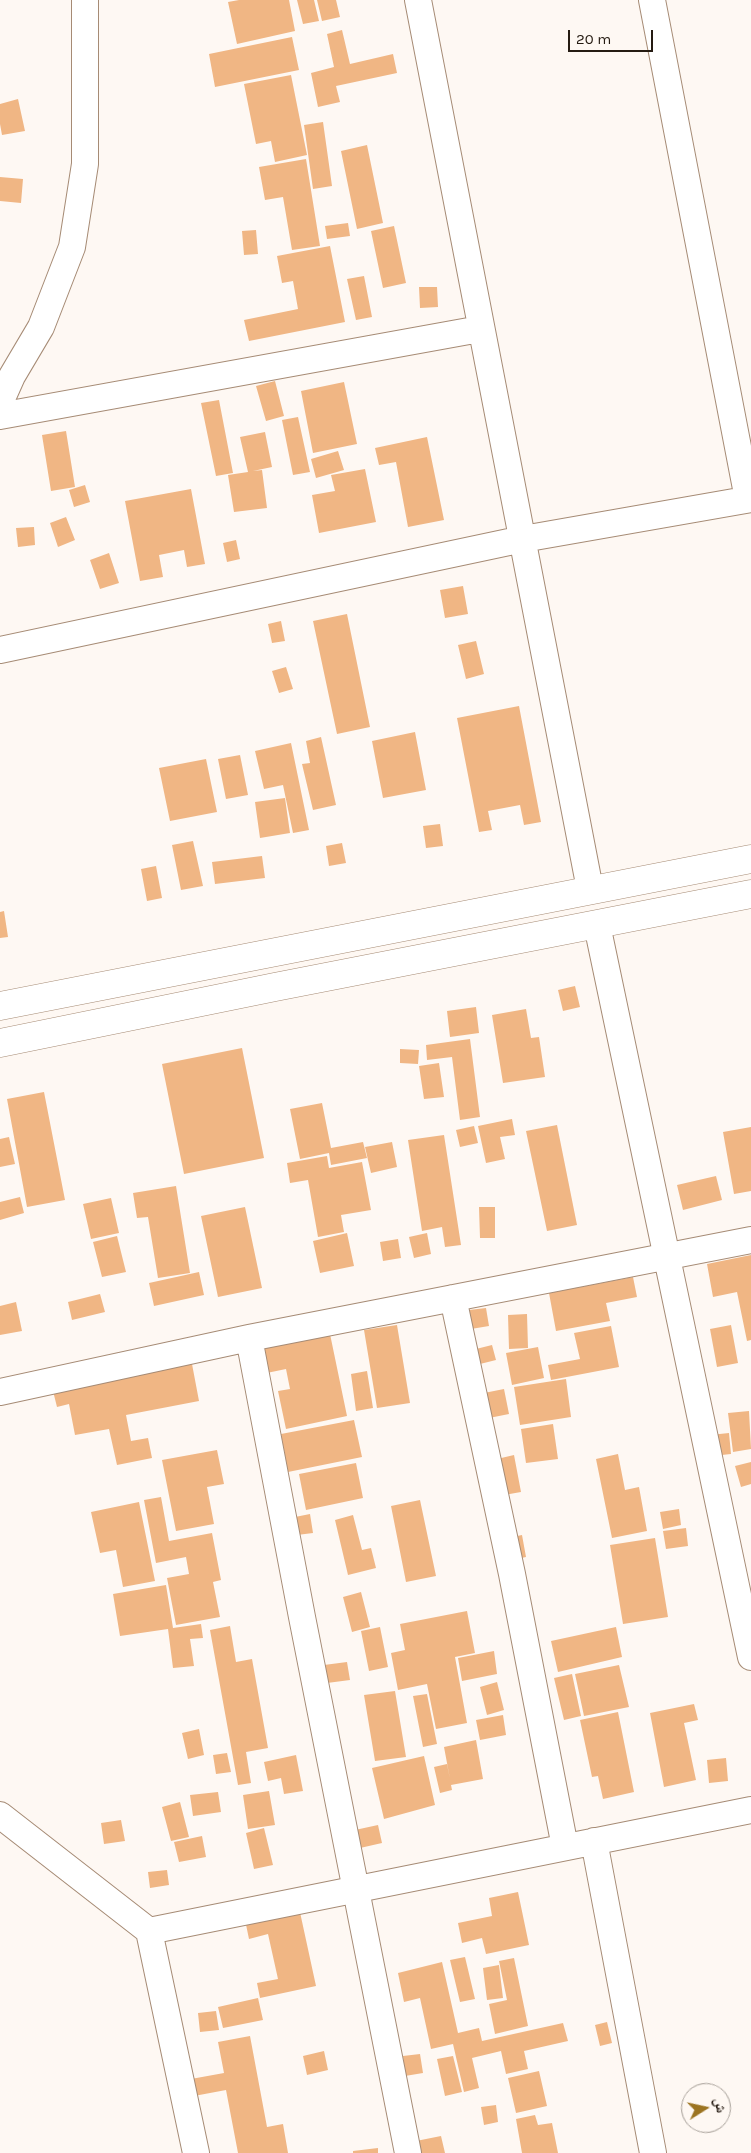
<!DOCTYPE html>
<meta charset="utf-8">
<style>
body{margin:0}
#map{position:relative;width:751px;height:2153px;overflow:hidden;background:#fef8f3;font-family:Karla,"Noto Naskh Arabic",sans-serif}
canvas{display:block}
.north{position:absolute;left:681px;top:2083px;width:50px;height:50px;box-sizing:border-box;background:#fef8f3;border:1px solid #a7a099;border-radius:50%;rotate:80deg;font-size:14px;font-weight:700;line-height:20px;text-align:center;color:#251b12}
.north::after{content:'';display:block;margin:auto;width:18px;height:22px;background:#9c7421;clip-path:polygon(50% 0,100% 100%,50% 72%,0 100%)}
.scale{position:absolute;left:568px;top:30px;width:85px;height:22px;box-sizing:border-box;border:2px solid #251b12;border-top:0;padding-left:6px;font-size:15px;line-height:18px;white-space:nowrap;color:#251b12;-webkit-text-stroke:4px #fef8f3;paint-order:stroke}
</style>
<div id="map">
<canvas width="751" height="2153"></canvas>
<div class="north">ش</div>
<div class="scale">20 m</div>
</div>
<script>
const c = document.querySelector('canvas').getContext('2d');
c.lineJoin = 'round';
function fillPath(path, color) { c.fillStyle = color; c.fill(path, 'evenodd'); }
const toPath = rows => new Path2D(rows.map(r => 'M' + r).join(''));
function strokePath(path, color, width, dash) { c.strokeStyle = color; c.lineWidth = width; c.lineCap = dash ? 'butt' : 'round'; c.setLineDash(dash || []); c.stroke(path); }
fillPath(toPath([
 [239,0,289,0,295,31,237,44,228,2],
 [297,0,314,0,319,21,303,24],
 [317,0,336,0,340,17,322,21],
 [342,30,350,64,393,54,397,73,336,86,340,102,318,107,311,73,334,67,327,34],
 [292,37,299,70,215,87,209,54],
 [291,75,307,155,275,162,271,141,256,144,244,84],
 [18,99,25,131,2,135,0,124,0,104],
 [323,122,332,186,313,189,304,125],
 [367,145,383,223,357,229,341,151],
 [306,159,320,246,292,250,283,197,265,200,259,167],
 [0,177,23,179,21,203,0,201],
 [348,223,350,236,327,239,325,226],
 [394,226,406,283,383,288,371,231],
 [256,230,258,254,244,255,242,231],
 [330,246,345,322,249,341,244,320,298,309,293,281,282,283,277,256],
 [364,276,372,317,356,320,347,279],
 [419,287,437,287,438,307,420,308],
 [275,381,284,416,266,421,256,386],
 [344,382,357,444,313,453,301,391],
 [219,400,233,473,216,476,201,403],
 [298,417,310,472,293,475,282,420],
 [66,431,75,487,51,491,42,435],
 [265,432,272,467,253,471,262,470,267,508,234,512,228,475,248,472,240,437],
 [427,437,444,520,408,527,396,462,379,465,375,448],
 [338,451,344,470,316,478,311,459],
 [365,469,376,522,319,533,312,495,335,491,331,475],
 [85,485,90,502,74,507,69,490],
 [191,489,205,564,187,567,184,550,159,555,163,577,140,581,125,501],
 [66,517,75,540,58,547,50,523],
 [34,527,35,545,18,547,16,528],
 [236,540,240,559,227,562,223,543],
 [109,553,119,583,100,589,90,560],
 [463,586,468,614,445,618,440,590],
 [347,614,370,727,337,734,313,621],
 [281,621,285,641,272,643,268,624],
 [476,641,484,674,466,679,458,645],
 [286,667,293,689,279,693,272,671],
 [519,706,541,822,524,825,520,805,488,811,492,830,479,832,457,718],
 [415,732,426,790,383,798,372,741],
 [321,737,336,805,313,810,302,764,310,763,306,741],
 [291,743,309,830,293,833,283,785,264,789,255,751],
 [240,755,248,795,226,799,218,759],
 [206,759,217,812,170,821,159,768],
 [285,798,290,833,260,838,255,802],
 [440,824,443,846,426,848,423,826],
 [193,841,203,886,181,890,172,845],
 [342,843,346,863,329,866,326,846],
 [262,856,265,878,215,884,212,862],
 [156,866,162,898,147,901,141,869],
 [4,911,8,937,0,938,0,912],
 [575,986,580,1007,563,1011,558,990],
 [476,1007,479,1033,450,1037,447,1011],
 [526,1009,531,1038,539,1037,545,1077,503,1083,492,1015],
 [470,1039,480,1117,460,1120,452,1057,427,1060,426,1045],
 [242,1048,264,1158,184,1174,162,1064],
 [400,1049,419,1050,418,1064,400,1063],
 [439,1063,444,1097,424,1099,419,1066],
 [44,1092,65,1200,27,1207,7,1099],
 [322,1103,331,1148,363,1142,367,1158,331,1165,329,1153,300,1159,290,1109],
 [512,1119,515,1135,500,1137,505,1159,486,1163,478,1126],
 [557,1125,577,1225,547,1231,526,1131],
 [474,1126,478,1143,460,1147,456,1130],
 [751,1127,751,1191,734,1194,723,1132],
 [444,1135,461,1245,445,1247,442,1227,422,1231,408,1140],
 [9,1137,15,1164,0,1167,0,1139],
 [392,1142,397,1167,371,1173,365,1147],
 [327,1156,329,1168,362,1162,371,1210,341,1215,344,1232,318,1237,308,1180,290,1183,287,1163],
 [716,1176,722,1200,683,1210,677,1185],
 [176,1186,190,1273,158,1278,148,1217,137,1218,133,1193],
 [20,1197,24,1213,0,1220,0,1202],
 [111,1198,119,1233,91,1239,83,1204],
 [245,1207,262,1288,218,1297,201,1216],
 [479,1207,495,1207,495,1238,480,1238],
 [347,1233,354,1266,320,1273,313,1241],
 [427,1233,431,1254,414,1258,409,1237],
 [117,1236,126,1272,102,1277,93,1242],
 [398,1239,401,1258,383,1261,380,1242],
 [751,1255,751,1340,747,1341,737,1292,713,1297,707,1264],
 [199,1272,204,1295,154,1306,149,1283],
 [633,1277,637,1297,606,1303,610,1321,556,1331,549,1293],
 [100,1294,105,1312,72,1320,68,1302],
 [16,1302,22,1331,0,1335,0,1306],
 [486,1308,489,1326,471,1329,469,1310],
 [527,1314,528,1348,509,1349,508,1315],
 [397,1325,410,1403,377,1408,364,1330],
 [731,1325,738,1363,717,1367,710,1329],
 [611,1326,619,1367,551,1380,548,1365,580,1359,574,1333],
 [330,1334,347,1416,286,1429,278,1391,290,1389,286,1369,257,1375,251,1350],
 [492,1345,496,1360,480,1364,476,1349],
 [538,1347,544,1378,512,1385,506,1353],
 [192,1364,199,1401,126,1415,131,1441,148,1438,152,1458,117,1465,109,1429,75,1435,69,1404,57,1407,53,1391],
 [367,1371,373,1408,356,1411,351,1374],
 [566,1379,571,1417,520,1425,514,1387],
 [504,1389,509,1414,484,1419,479,1394],
 [749,1411,751,1449,733,1452,728,1413],
 [354,1420,362,1457,288,1472,281,1434],
 [553,1424,558,1459,526,1463,521,1429],
 [729,1433,731,1454,712,1456,710,1435],
 [217,1450,224,1484,207,1487,214,1524,176,1531,162,1460],
 [618,1454,625,1490,639,1487,647,1531,612,1538,596,1459],
 [514,1455,521,1492,504,1495,497,1459],
 [751,1462,751,1484,741,1487,735,1466],
 [356,1463,363,1498,306,1510,299,1474],
 [161,1497,169,1541,212,1533,221,1580,213,1582,220,1617,176,1625,167,1578,189,1574,186,1557,156,1563,144,1500],
 [420,1500,436,1576,406,1582,391,1506],
 [139,1502,155,1581,123,1587,116,1550,100,1553,91,1512],
 [679,1509,681,1525,663,1529,660,1512],
 [310,1514,313,1533,297,1535,295,1517],
 [353,1515,362,1550,371,1548,376,1568,348,1575,335,1520],
 [686,1528,688,1546,666,1549,663,1531],
 [522,1535,526,1557,503,1562,498,1540],
 [655,1538,668,1617,623,1624,610,1545],
 [166,1585,173,1628,201,1624,203,1638,190,1639,194,1666,173,1668,168,1629,120,1636,113,1594],
 [361,1592,370,1627,352,1632,343,1597],
 [467,1611,475,1653,455,1657,467,1723,436,1729,427,1684,398,1690,391,1653,405,1650,400,1624],
 [230,1626,236,1662,252,1659,268,1748,246,1752,251,1783,238,1785,210,1630],
 [380,1627,388,1667,369,1671,361,1631],
 [616,1627,622,1657,558,1672,551,1641],
 [494,1651,497,1674,462,1681,458,1658],
 [347,1662,350,1680,327,1683,324,1665],
 [619,1665,629,1707,584,1716,575,1674],
 [572,1674,581,1716,564,1720,554,1678],
 [497,1682,504,1710,487,1715,480,1687],
 [395,1691,406,1757,375,1761,364,1695],
 [427,1694,437,1744,423,1747,413,1696],
 [694,1704,698,1720,684,1723,696,1780,664,1787,650,1713],
 [618,1712,634,1792,603,1799,598,1776,592,1777,580,1720],
 [503,1715,506,1735,480,1740,476,1720],
 [199,1729,204,1755,188,1759,182,1733],
 [476,1740,483,1779,451,1785,452,1790,440,1793,434,1767,447,1764,450,1779,444,1747],
 [227,1753,231,1772,216,1774,213,1755],
 [296,1755,303,1791,284,1794,281,1778,268,1781,264,1762],
 [424,1756,435,1805,384,1819,372,1768],
 [726,1758,728,1781,709,1783,707,1760],
 [269,1791,275,1825,248,1829,243,1795],
 [218,1792,221,1812,193,1816,190,1795],
 [180,1802,189,1837,171,1841,162,1807],
 [121,1820,125,1841,104,1844,101,1823],
 [378,1825,382,1843,360,1848,355,1830],
 [264,1828,273,1865,254,1869,246,1833],
 [202,1836,206,1857,179,1862,174,1842],
 [167,1870,169,1885,150,1888,148,1872],
 [518,1892,529,1945,486,1954,482,1938,462,1943,458,1923,492,1916,489,1898],
 [298,1903,316,1986,260,1998,257,1983,278,1979,268,1934,249,1939,244,1915],
 [465,1957,475,1999,460,2002,450,1960],
 [514,1958,528,2026,495,2034,489,2004,507,2000,499,1961],
 [442,1962,458,2033,479,2028,482,2041,563,2023,568,2041,524,2051,528,2069,506,2074,501,2051,472,2058,479,2088,464,2092,453,2044,431,2049,420,1998,404,2002,398,1973],
 [499,1965,503,1998,487,2000,483,1968],
 [258,1998,263,2020,223,2028,218,2007],
 [216,2011,219,2030,200,2032,198,2013],
 [607,2022,612,2043,600,2046,595,2025],
 [250,2036,267,2127,283,2124,288,2153,238,2153,226,2090,194,2096,191,2079,224,2073,218,2042],
 [324,2051,328,2070,307,2075,303,2056],
 [420,2054,423,2073,405,2076,403,2056],
 [453,2056,462,2092,445,2096,437,2059],
 [539,2071,547,2106,516,2113,508,2078],
 [496,2105,498,2122,484,2125,481,2107],
 [535,2115,538,2125,552,2123,558,2153,522,2153,516,2119],
 [441,2136,445,2153,418,2153,416,2141],
 [378,2148,378,2153,353,2153,353,2151]
]), '#f0b684');
const street = toPath([
 [418,0,590,889],
 [652,0,748,499],
 [0,403,12,376,41,327,72,247,85,164,85,0],
 [0,416,480,329],
 [0,650,523,539,751,499],
 [597,925,751,1657],
 [453,1298,512,1574,565,1847],
 [249,1338,302,1617,408,2153],
 [0,1392,249,1338,751,1240],
 [0,1815,149,1931,196,2153],
 [594,1841,653,2153],
 [149,1931,751,1810]
]);
const primary = toPath([
 [0,1006,751,859],
 [0,1043,275,987,751,894]
]);
strokePath(street, '#a68b75', 28);
strokePath(primary, '#a68b75', 29);
strokePath(street, '#fff', 26);
strokePath(primary, '#fff', 28);
</script>
